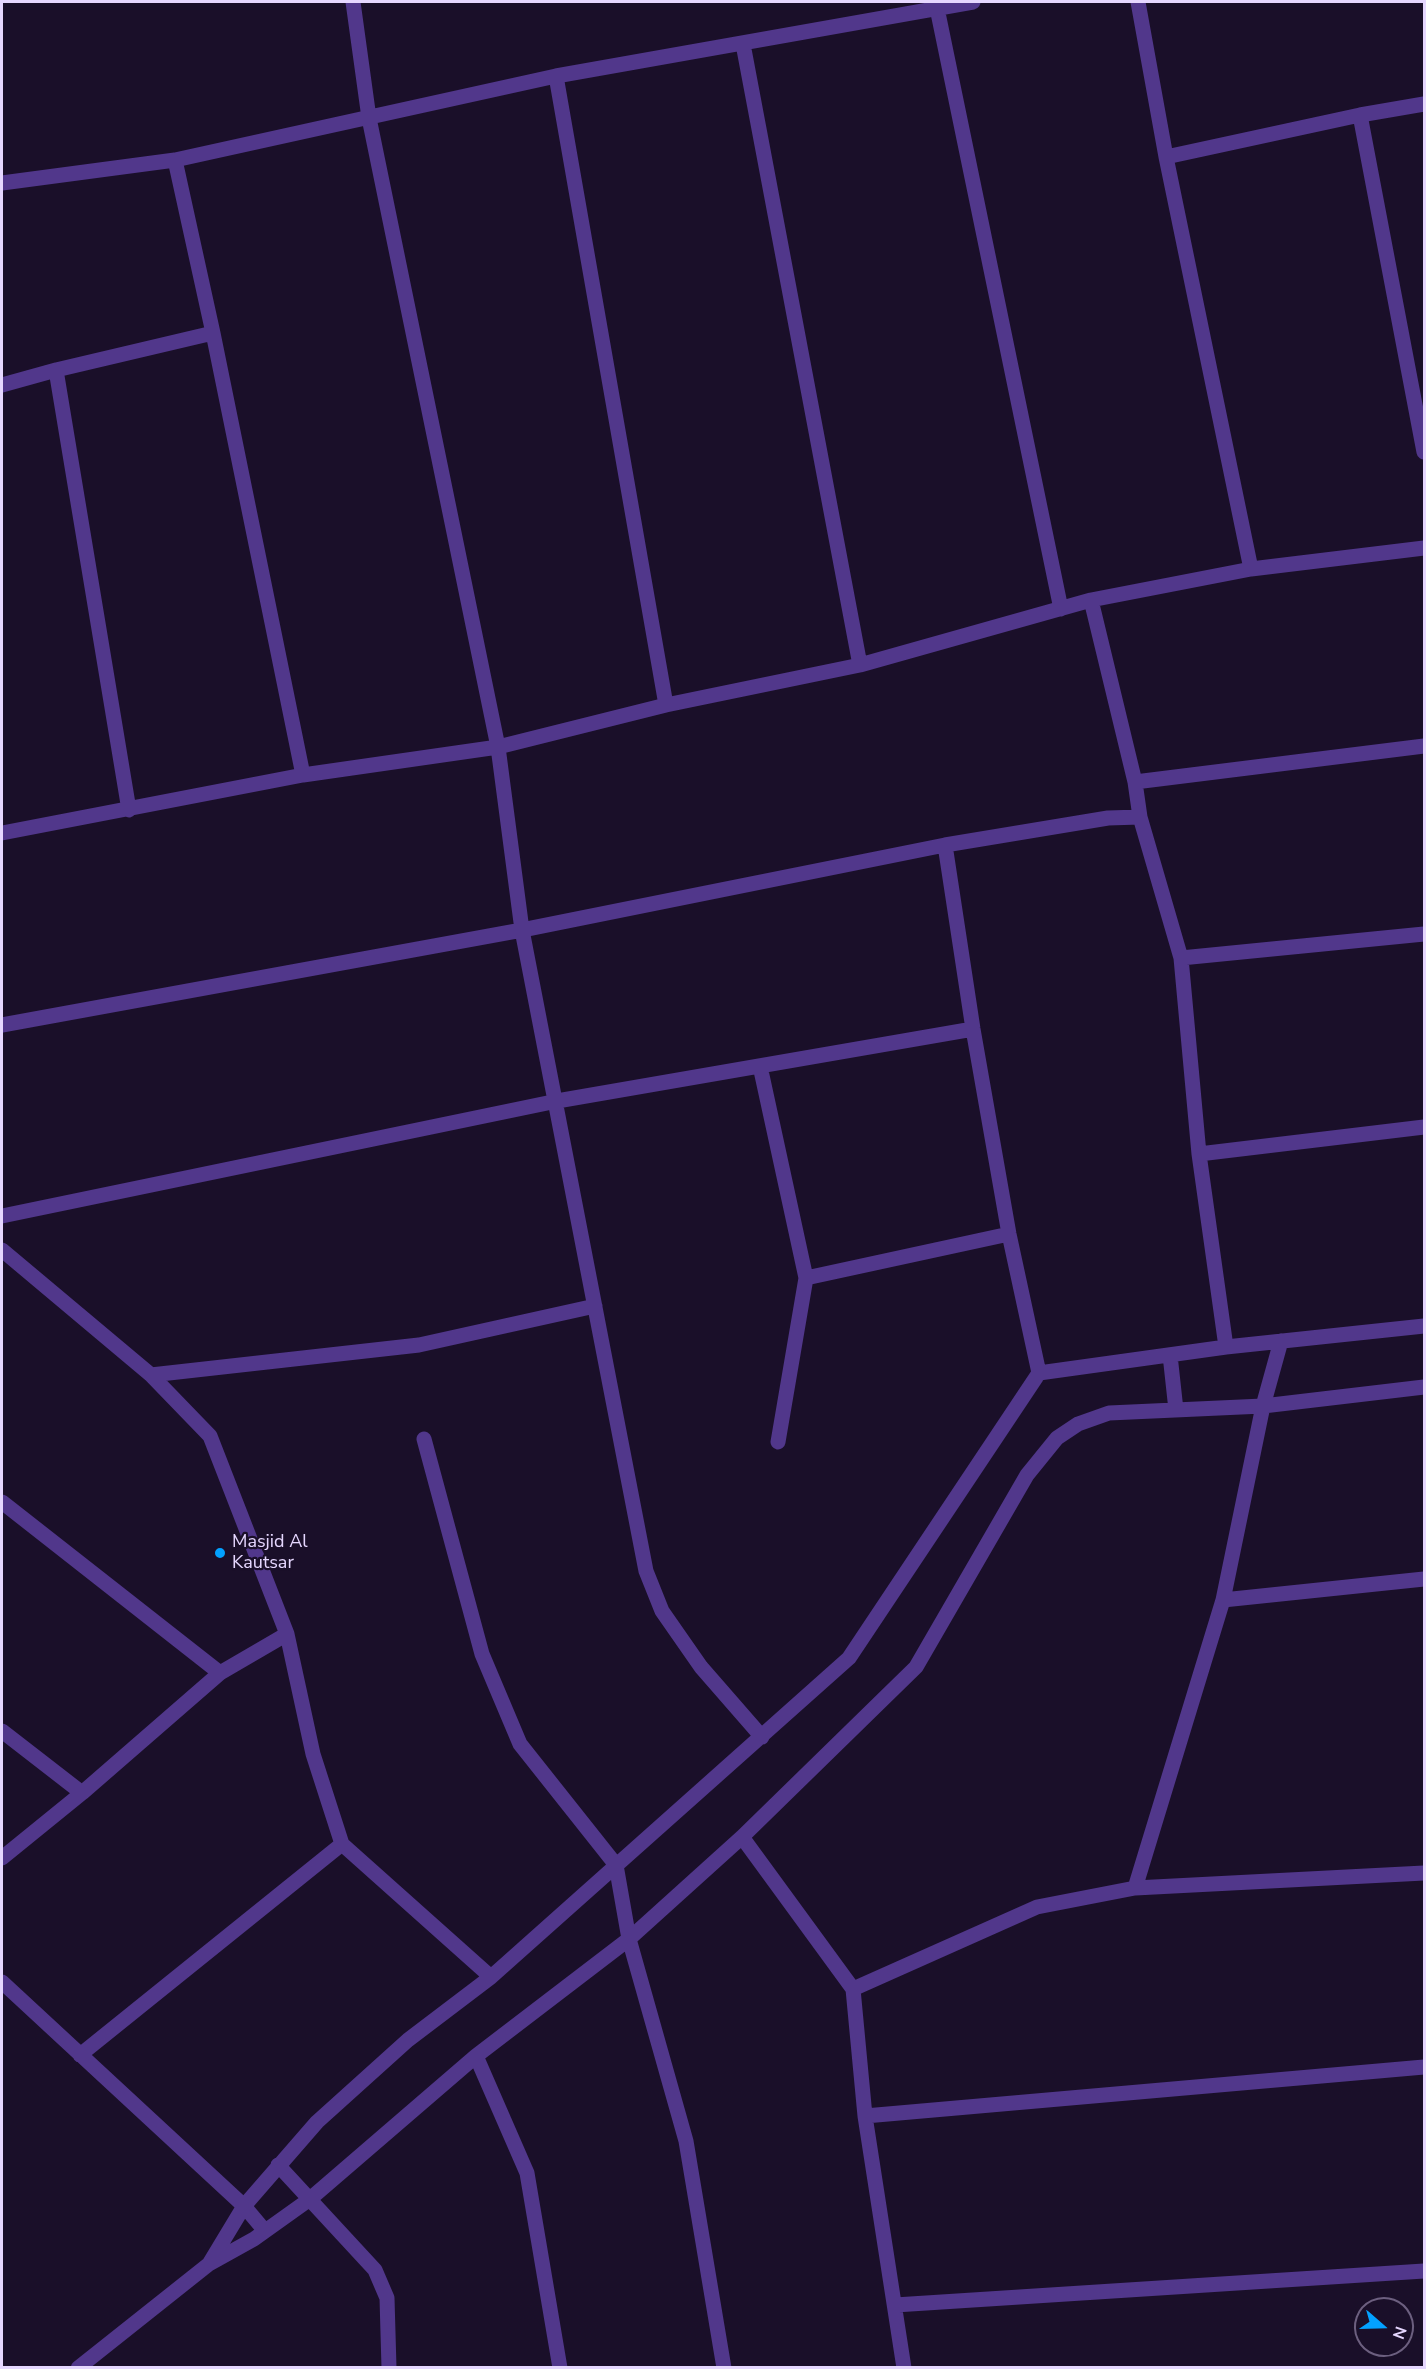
<!DOCTYPE html>
<style>
body{margin:0}
#map{position:relative;width:1426px;height:2369px;overflow:hidden;background:#1a0f29;font-family:"Nunito Sans",sans-serif}
canvas{display:block}
.frame{position:absolute;inset:0;border:3px solid #e6d7ff;pointer-events:none}
.north{position:absolute;left:1354px;top:2297px;width:60px;height:60px;box-sizing:border-box;background:#1a0f29;border:2px solid #6c5f7f;border-radius:50%;rotate:110deg;font-size:16px;font-weight:700;line-height:24px;text-align:center;color:#e6d7ff}
.north::after{content:'';display:block;margin:auto;width:21px;height:27px;background:#03a1ff;clip-path:polygon(50% 0,100% 100%,50% 72%,0 100%)}
</style>
<div id="map">
<canvas width="1426" height="2369"></canvas>
<div class="frame"></div>
<div class="north">N</div>
</div>
<script>
const c = document.querySelector('canvas').getContext('2d');
c.lineJoin = 'round';
const toPath = rows => new Path2D(rows.map(r => 'M' + r).join(''));
function strokePath(path, color, width, dash) { c.strokeStyle = color; c.lineWidth = width; c.lineCap = dash ? 'butt' : 'round'; c.setLineDash(dash || []); c.stroke(path); }
function write(font, color, halo, rows, align = 'center') {
  c.font = font + ' "Nunito Sans",sans-serif'; c.lineWidth = 4.5; c.setLineDash([]); c.textBaseline = 'middle'; c.strokeStyle = halo; c.fillStyle = color; for (const [text, x, y, turn = 0] of rows) {
    c.save(); c.translate(x, y); c.rotate((+turn || 0) * Math.PI / 180); c.textAlign = isNaN(turn) ? turn : align; if (halo) c.strokeText(text, 0, 0); c.fillText(text, 0, 0); c.restore();
  }
}
strokePath(toPath([
 [353,2,369,118,498,747,522,930,646,1571,662,1611,701,1667,762,1737],
 [1138,2,1166,157,1251,569],
 [937,8,1061,609],
 [743,44,860,665],
 [556,76,666,705],
 [1360,115,1424,452],
 [1166,157,1360,115,1424,104],
 [175,160,213,333,303,775],
 [2,183,175,160,556,76,973,2],
 [56,370,129,810],
 [2,385,56,370,213,333],
 [1091,600,1135,782,1140,817,1181,958,1199,1154,1226,1347],
 [1135,782,1424,746],
 [2,833,303,775,498,747,666,705,860,665,1091,600,1251,569,1424,548],
 [945,845,973,1029,1009,1234,1039,1373],
 [1181,958,1424,934],
 [2,1025,522,930,945,845,1108,818,1140,817],
 [760,1066,806,1278,1009,1234],
 [1199,1154,1424,1127],
 [2,1216,557,1101,973,1029],
 [2,1250,151,1375,210,1436,287,1634,313,1754,342,1844,491,1977],
 [1170,1355,1176,1410],
 [151,1375,419,1345,595,1306],
 [424,1439,482,1654,520,1744,616,1865,629,1939,686,2141,724,2368],
 [778,1442,806,1278],
 [2,1502,220,1673],
 [1223,1600,1424,1579],
 [2,1731,82,1793],
 [742,1837,853,1989,865,2116,904,2368],
 [2,1858,82,1793,220,1673,287,1634],
 [1135,1888,1223,1600,1263,1406,1281,1341],
 [2,1982,244,2206,265,2231],
 [853,1989,1037,1907,1135,1888,1424,1873],
 [80,2055,342,1844],
 [476,2056,527,2173,560,2368],
 [865,2116,1424,2067],
 [278,2165,375,2270,387,2298,389,2368],
 [209,2264,244,2206,317,2122,408,2040,491,1977,849,1658,1039,1373,1226,1347,1424,1326],
 [895,2305,1424,2271],
 [78,2368,209,2264,254,2239,310,2199,476,2056,629,1939,742,1837,916,1667,1027,1475,1057,1438,1078,1424,1109,1413,1263,1406,1424,1387]
]), '#51378b', 15);
for (const [x, y, r, color] of [
 [220,1553,6,"#03a1ff"]
]) { const dot = new Path2D(); dot.arc(x, y, r, 0, 2 * Math.PI); c.fillStyle = color; c.fill(dot); strokePath(dot, '#1a0f29', 2); }
write('18px', '#e6d7ff', '#1a0f29', [
 ["Masjid Al",232,1543],
 ["Kautsar",232,1564]
], 'left');
</script>
